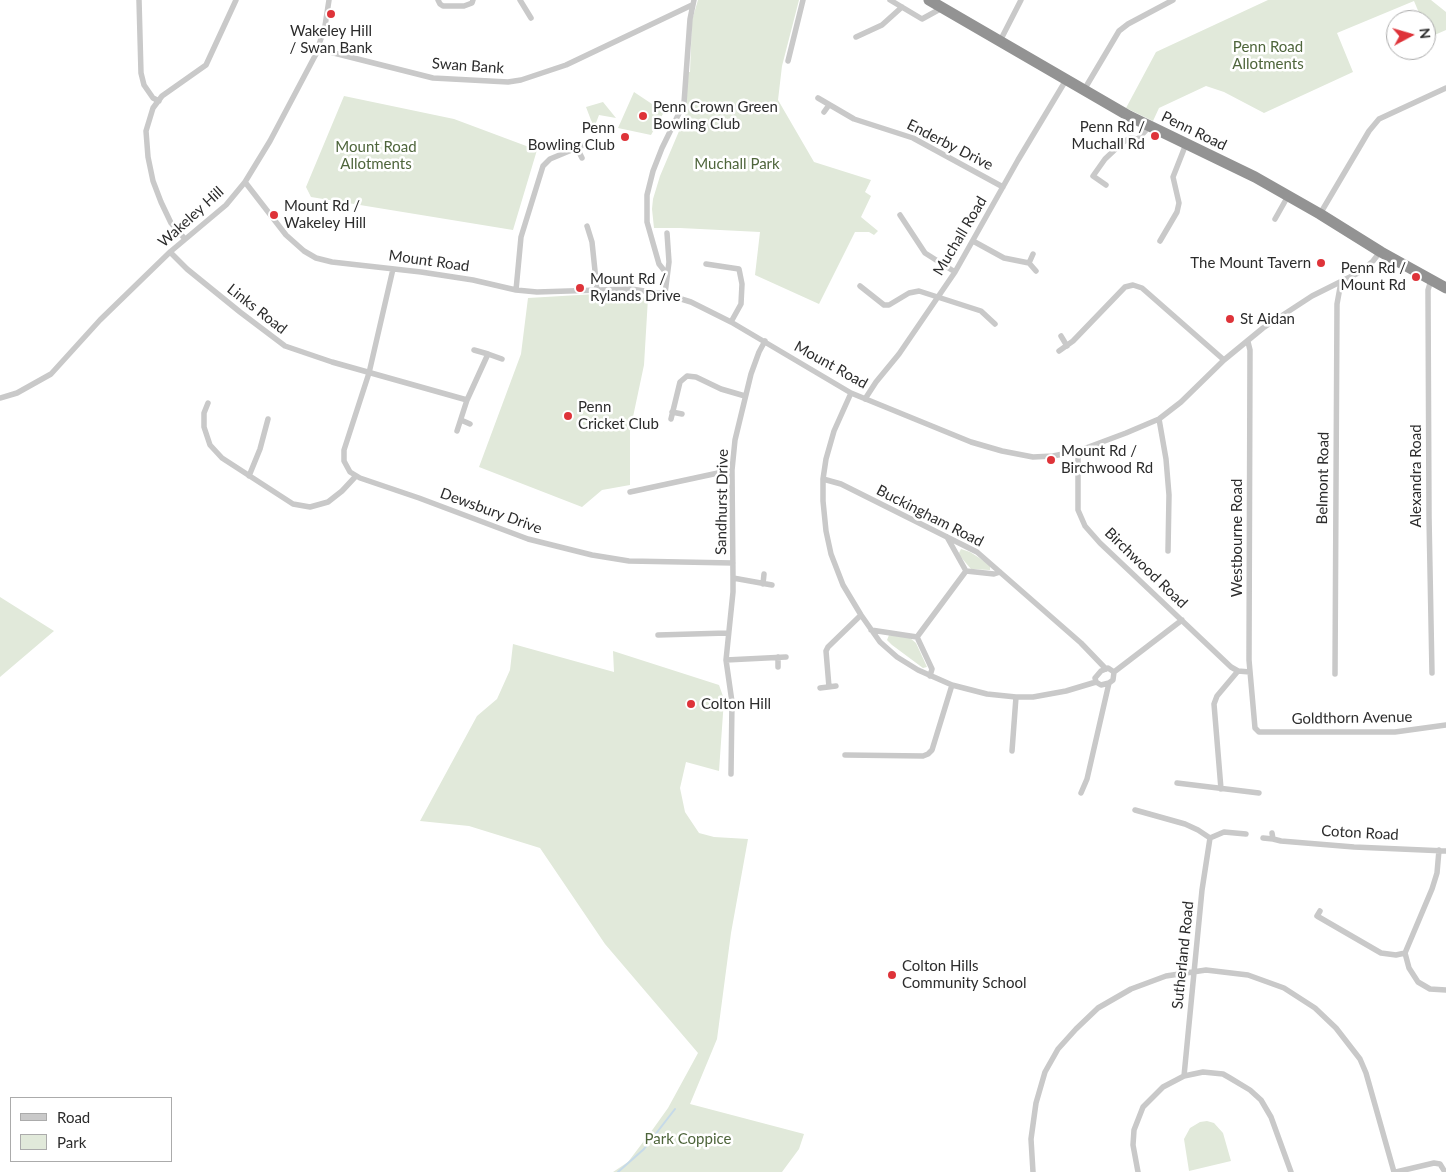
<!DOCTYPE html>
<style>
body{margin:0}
#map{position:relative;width:1446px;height:1172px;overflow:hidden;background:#fff;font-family:Lato,sans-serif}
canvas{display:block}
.legend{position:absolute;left:10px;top:1097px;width:162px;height:65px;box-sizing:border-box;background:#fff;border:1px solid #ababab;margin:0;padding:6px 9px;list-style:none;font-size:15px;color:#2c2c2c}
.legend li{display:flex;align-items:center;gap:10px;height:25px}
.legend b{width:25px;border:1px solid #ababab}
.north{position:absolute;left:1386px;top:10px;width:50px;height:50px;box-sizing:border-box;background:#fff;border:1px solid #ababab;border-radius:50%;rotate:84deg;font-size:14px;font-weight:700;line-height:20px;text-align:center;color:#2c2c2c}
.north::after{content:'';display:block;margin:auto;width:18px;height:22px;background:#de3339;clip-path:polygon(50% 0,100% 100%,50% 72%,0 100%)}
</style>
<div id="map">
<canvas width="1446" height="1172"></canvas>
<ul class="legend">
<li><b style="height:6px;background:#c9c9c9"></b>Road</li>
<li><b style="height:14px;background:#e1e9da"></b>Park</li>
</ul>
<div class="north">N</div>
</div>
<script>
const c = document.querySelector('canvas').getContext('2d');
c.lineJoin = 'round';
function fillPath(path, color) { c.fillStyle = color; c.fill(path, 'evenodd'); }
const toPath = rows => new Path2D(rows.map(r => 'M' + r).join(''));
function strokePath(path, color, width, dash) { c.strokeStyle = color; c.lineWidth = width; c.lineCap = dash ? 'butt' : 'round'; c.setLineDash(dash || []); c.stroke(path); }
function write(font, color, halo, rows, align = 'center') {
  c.font = font + ' Lato,sans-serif'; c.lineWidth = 5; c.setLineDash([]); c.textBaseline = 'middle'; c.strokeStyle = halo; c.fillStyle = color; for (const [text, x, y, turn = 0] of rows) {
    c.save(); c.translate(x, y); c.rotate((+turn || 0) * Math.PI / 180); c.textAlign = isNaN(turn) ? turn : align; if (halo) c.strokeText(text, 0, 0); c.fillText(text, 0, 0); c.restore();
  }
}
fillPath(toPath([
 [698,0,799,0,782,66,778,100,814,162,871,180,865,192,871,196,861,217,878,231,874,235,869,232,855,232,819,304,755,275,760,232,680,228,654,228,652,209,653,199,660,176,685,117,688,72,690,72,692,20],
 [1268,0,1431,0,1446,12,1446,30,1430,37,1426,29,1426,20,1422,20,1414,1,1337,33,1353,72,1264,113,1224,92,1206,86,1159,108,1153,121,1126,108,1156,52],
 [634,92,664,112,651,135,618,128],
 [344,96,454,119,537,150,513,230,311,197,306,187],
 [603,102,616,118,599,115,594,128,586,107],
 [596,294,648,298,644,365,630,431,630,485,602,490,582,507,479,467,521,354,528,298],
 [961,549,970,552,981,559,990,566,990,570,971,569,960,556,959,553],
 [0,597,54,631,0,677],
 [889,635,910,638,916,643,927,667,923,668,892,645,887,640],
 [513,644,614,672,613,651,719,685,724,699,719,771,686,762,680,788,685,812,699,833,714,837,748,839,731,933,717,1039,690,1104,804,1134,799,1149,782,1172,613,1172,628,1162,653,1129,668,1108,698,1053,605,944,540,848,469,826,420,821,477,716,497,699,510,670],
 [1207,1121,1214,1123,1223,1133,1231,1161,1189,1171,1184,1139,1190,1128,1200,1122]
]), '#e1e9da');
strokePath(toPath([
 [618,1172,644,1149,675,1109]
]), '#c6dae9', 2);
strokePath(toPath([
 [139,0,141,73,144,85,153,98,159,101],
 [438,0,440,4,443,6,464,6,472,3,473,0],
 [520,0,531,18],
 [890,0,922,19,942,8],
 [856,37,882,25,902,7],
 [1000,41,1021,0],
 [318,49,433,78,508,82,521,80,566,65,692,5],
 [788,61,803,0],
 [1084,90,1119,31,1128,24,1173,0],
 [818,98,854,119,913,138,1003,187],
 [824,112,829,105],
 [577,148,582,158],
 [245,182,286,235,304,251,316,258,332,262,421,272,473,280,516,290,537,292,631,289,665,294,691,302,731,322,851,393,971,442,1002,451,1033,457,1053,456,1078,451,1126,433,1159,419,1181,402,1224,360,1263,328,1312,296,1360,272,1373,261,1380,252],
 [1106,185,1093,176,1105,159,1122,143,1130,138,1138,139,1150,126],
 [1320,214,1369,131,1379,119,1446,88],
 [900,215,925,253,955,272],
 [1275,219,1288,196],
 [587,226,592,242,597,290],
 [185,239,171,223,161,202,153,181,148,157,146,131,153,108,162,96,206,65,236,0],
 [973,241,1004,258,1029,263],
 [1160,241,1177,212,1179,203,1173,177,1186,144],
 [170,252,187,269,240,312,285,346,332,362,467,400],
 [1033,254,1029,263,1036,271],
 [706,264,739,269,742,284,741,304,731,322],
 [393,269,369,373,344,450,344,461,350,472,360,478,419,498,528,539,592,555,629,561,733,563],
 [667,274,659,264,647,222,647,195,653,171,662,148,684,103,690,19,694,0],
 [1431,280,1428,290,1429,517,1432,673],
 [860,286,884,305,889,305,909,293,919,291,981,311,995,324],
 [516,290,521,237,543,166,550,159,586,144],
 [665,294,669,262,667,233],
 [1061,336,1067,346],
 [765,341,759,352,751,374,735,440,732,470,733,578,772,585],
 [1248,342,1250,350,1249,660,1255,728,1259,732,1395,732,1446,725],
 [474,350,488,354],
 [1059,351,1073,341,1125,287,1133,285,1142,288,1150,295,1224,360],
 [851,393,834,431,826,459,823,479,823,501,826,531,831,554,843,585,861,615,880,642,897,657,918,670,952,685,987,694,1016,697,1033,697,1066,691,1096,682],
 [0,398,17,393,51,374,100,320,170,252,226,205,245,182,270,141,316,54,325,26,329,0],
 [865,399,876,382,899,354,955,272,1018,160,1066,80],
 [208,403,204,413,204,427,210,445,222,458,293,504,310,507,328,502,342,491,356,476],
 [672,412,682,414],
 [671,419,680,382,687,376,696,377,721,389,745,396],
 [1159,419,1166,459,1169,495,1168,551],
 [461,420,470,424],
 [457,431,467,400,488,354,502,359],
 [1078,451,1078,510,1085,526,1100,543,1231,667,1238,671,1250,672],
 [249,476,260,449,268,419],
 [823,479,841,484,977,552,1081,643,1106,669],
 [630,492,732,470],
 [947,537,966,571,994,574,1000,572],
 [763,584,764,574],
 [871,630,917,637,932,669,930,676],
 [658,635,727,633],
 [917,637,966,571],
 [726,660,786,657],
 [778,667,778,657],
 [1114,672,1182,620],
 [1335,674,1337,304,1341,282],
 [1096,682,1095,678,1101,671,1108,668,1114,672],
 [1096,682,1101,685,1109,683,1113,680,1114,672],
 [829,687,826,651,828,647,861,615],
 [820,688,836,686],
 [1012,751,1016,697],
 [845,755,923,756,928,754,932,750,952,685],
 [731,774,732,702,726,660,733,592,733,578],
 [1177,783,1259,793],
 [1221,789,1214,704,1217,696,1238,671],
 [1081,793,1087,779,1109,683],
 [1135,810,1185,824,1198,830,1210,838],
 [1263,838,1273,839,1272,833],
 [1273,839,1281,841,1354,847,1446,851],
 [1320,911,1317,916,1381,953,1396,955,1405,953,1409,968,1418,982,1430,989,1446,990],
 [1405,953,1432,889,1437,873,1439,850],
 [1184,1076,1202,890,1210,838,1224,832,1246,834],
 [1033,1172,1031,1139,1036,1103,1045,1072,1058,1049,1076,1029,1098,1008,1131,989,1166,976,1206,970,1248,975,1284,988,1315,1008,1336,1028,1360,1059,1366,1073,1394,1172],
 [1138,1172,1133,1145,1134,1130,1143,1107,1163,1087,1184,1076,1203,1072,1223,1074,1230,1078,1250,1090,1261,1100,1271,1117,1291,1172],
 [1396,1172,1434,1163,1440,1164,1445,1172]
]), '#c9c9c9', 5.5);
strokePath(toPath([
 [929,0,1129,116,1255,177,1320,214,1381,252,1446,288]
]), '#939393', 11);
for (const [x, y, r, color] of [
 [331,14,5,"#de3339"],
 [643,116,5,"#de3339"],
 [1155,136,5,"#de3339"],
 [625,137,5,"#de3339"],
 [274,215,5,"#de3339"],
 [1321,263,5,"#de3339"],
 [1416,277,5,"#de3339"],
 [580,288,5,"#de3339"],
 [1230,319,5,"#de3339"],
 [568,416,5,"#de3339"],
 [1051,460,5,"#de3339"],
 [691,704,5,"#de3339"],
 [892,975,5,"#de3339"]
]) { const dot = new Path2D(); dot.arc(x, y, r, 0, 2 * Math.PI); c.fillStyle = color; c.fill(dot); strokePath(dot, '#fff', 2); }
write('15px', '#2c2c2c', '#fff', [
 ["Wakeley Hill",331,31,"center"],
 ["/ Swan Bank",331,48,"center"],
 ["Penn Crown Green",653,107],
 ["Bowling Club",653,124],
 ["Penn Rd /",1145,127,"right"],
 ["Muchall Rd",1145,144,"right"],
 ["Penn",615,128,"right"],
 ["Bowling Club",615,145,"right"],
 ["Mount Rd /",284,206],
 ["Wakeley Hill",284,223],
 ["The Mount Tavern",1311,263,"right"],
 ["Penn Rd /",1406,268,"right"],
 ["Mount Rd",1406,285,"right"],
 ["Mount Rd /",590,279],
 ["Rylands Drive",590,296],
 ["St Aidan",1240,319],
 ["Penn",578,407],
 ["Cricket Club",578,424],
 ["Mount Rd /",1061,451],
 ["Birchwood Rd",1061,468],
 ["Colton Hill",701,704],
 ["Colton Hills",902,966],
 ["Community School",902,983]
], 'left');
write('15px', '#4e653b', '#fff', [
 ["Penn Road",1268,47],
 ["Allotments",1268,64],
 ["Mount Road",376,147],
 ["Allotments",376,164],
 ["Muchall Park",737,164],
 ["Park Coppice",688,1139]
]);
write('15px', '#2c2c2c', '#fff', [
 ["Swan Bank",468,66,4],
 ["Penn Road",1194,131,26],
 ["Enderby Drive",950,145,27],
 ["Wakeley Hill",191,217,-42],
 ["Muchall Road",960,236,-59],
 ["Mount Road",429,261,8],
 ["Links Road",257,309,38],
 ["Mount Road",831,365,29],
 ["Alexandra Road",1416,476,-90],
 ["Belmont Road",1323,478,-89],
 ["Sandhurst Drive",722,502,-89],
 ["Dewsbury Drive",491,511,20],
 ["Buckingham Road",930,516,27],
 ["Westbourne Road",1237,538,-90],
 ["Birchwood Road",1146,568,44],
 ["Goldthorn Avenue",1352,718,-1],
 ["Coton Road",1360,833,3],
 ["Sutherland Road",1183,955,-84]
]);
</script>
